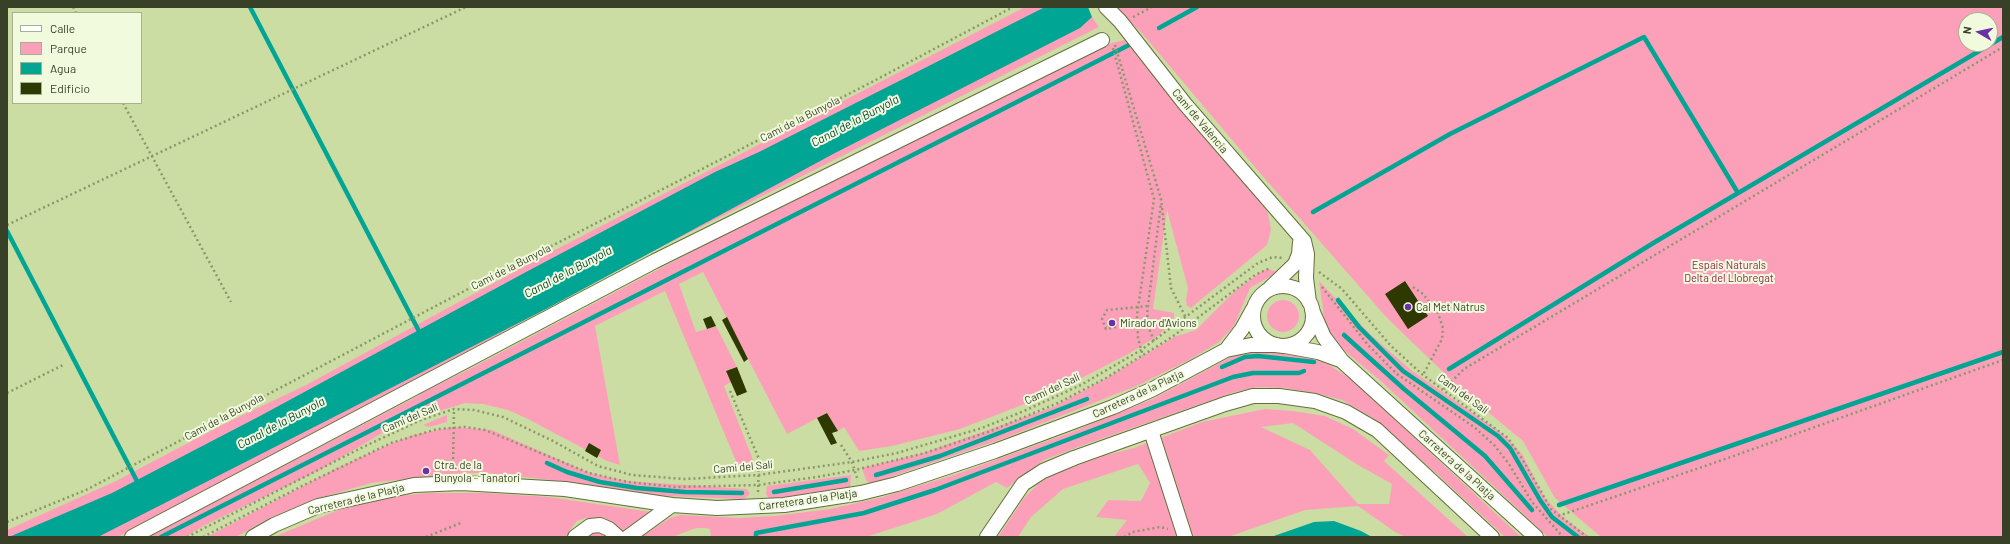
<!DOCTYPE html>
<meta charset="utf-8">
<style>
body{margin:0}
#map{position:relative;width:2010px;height:544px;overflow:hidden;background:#ccdda3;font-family:Barlow,sans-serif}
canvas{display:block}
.frame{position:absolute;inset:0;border:8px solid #394028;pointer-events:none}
.legend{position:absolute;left:12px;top:12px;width:130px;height:92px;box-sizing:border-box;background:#f1fadd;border:1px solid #a7b095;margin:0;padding:5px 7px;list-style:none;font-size:12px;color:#394028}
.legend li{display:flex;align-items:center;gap:8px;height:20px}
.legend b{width:20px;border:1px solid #a7b095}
.north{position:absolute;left:1958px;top:12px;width:40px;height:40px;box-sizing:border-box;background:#f1fadd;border:1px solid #a7b095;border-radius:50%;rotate:279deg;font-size:11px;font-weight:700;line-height:16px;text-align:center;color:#394028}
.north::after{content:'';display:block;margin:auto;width:14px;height:18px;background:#6a30a7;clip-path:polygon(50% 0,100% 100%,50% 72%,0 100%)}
</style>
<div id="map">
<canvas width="2010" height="544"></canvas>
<div class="frame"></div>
<ul class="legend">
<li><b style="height:5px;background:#fff"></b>Calle</li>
<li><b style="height:11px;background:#fca0ba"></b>Parque</li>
<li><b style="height:11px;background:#00a593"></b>Agua</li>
<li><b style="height:11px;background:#2d3900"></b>Edificio</li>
</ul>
<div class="north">N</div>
</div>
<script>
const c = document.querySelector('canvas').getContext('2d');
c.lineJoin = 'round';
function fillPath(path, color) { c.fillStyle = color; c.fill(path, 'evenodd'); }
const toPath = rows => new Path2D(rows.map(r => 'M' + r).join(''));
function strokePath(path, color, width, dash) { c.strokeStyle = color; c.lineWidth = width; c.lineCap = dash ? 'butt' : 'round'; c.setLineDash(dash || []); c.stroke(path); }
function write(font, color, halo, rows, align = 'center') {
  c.font = font + ' Barlow,sans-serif'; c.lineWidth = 4; c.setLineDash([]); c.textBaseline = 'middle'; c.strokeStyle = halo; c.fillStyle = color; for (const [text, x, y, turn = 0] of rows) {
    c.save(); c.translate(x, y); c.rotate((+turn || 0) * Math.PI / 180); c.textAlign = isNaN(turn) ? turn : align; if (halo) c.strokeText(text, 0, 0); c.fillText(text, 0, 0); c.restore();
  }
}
fillPath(toPath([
 [1025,7,1058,7,28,537,7,537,7,530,116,481,224,424,306,385,549,253],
 [1114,7,2003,7,2003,537,1601,537,1555,498,1523,441,1465,393,1387,318,1260,173,1140,31],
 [1966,20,1990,20,1990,44,1966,44],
 [1092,17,1099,27,663,246,256,465,118,537,88,537,1079,21],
 [1128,39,1132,48,1136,46,1262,203,1268,213,1271,230,1267,245,1191,308,1187,306,1186,300,1188,288,1167,210,1153,309,1174,313,1174,320,1159,335,1130,353,1078,380,1035,400,960,429,892,446,859,451,844,427,838,431,827,413,787,434,703,272,679,284,696,332,716,326,737,367,726,371,731,382,724,386,755,465,738,466,665,291,595,326,620,465,607,461,528,419,508,410,483,404,465,403,411,420,389,429,318,471,205,525,185,537,147,537,418,396,423,392,466,371,733,230,1112,43],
 [1268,269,1278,272,1250,288,1234,326,1219,342,1191,359,1139,385,1005,438,870,484,866,480,862,468,920,454,1053,407,1107,378,1174,337,1196,330,1236,290,1262,271],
 [1319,281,1371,335,1411,370,1503,434,1522,454,1545,498,1564,518,1590,537,1548,537,1383,383,1340,347,1330,335,1325,323],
 '1267 316a16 16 0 1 1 32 0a16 16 0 1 1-32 0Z',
 [1256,350,1303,356,1328,364,1352,380,1521,537,1505,537,1437,474,1373,418,1342,400,1319,394,1285,388,1258,387,1235,392,1078,447,1044,460,1007,488,996,482,937,514,866,537,711,537,710,529,705,528,696,528,672,537,641,537,670,518,680,515,739,518,774,516,830,509,883,497,957,474,1072,432,1155,398,1240,352],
 [1265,409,1293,411,1325,416,1353,429,1389,455,1384,461,1468,537,1406,537,1395,532,1358,506,1305,510,1228,537,1114,537,1127,520,1096,517,1108,500,1141,501,1150,483,1138,464,1063,489,1031,517,1018,537,998,537,1024,498,1037,485,1052,475,1103,456,1134,448,1202,422],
 [1293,423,1358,465,1392,484,1389,504,1358,504,1310,450,1261,427],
 [447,415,447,422,429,427,423,425],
 [453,427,492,430,585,471,607,477,628,481,747,489,750,494,744,499,663,496,542,479,486,473,459,473,371,483,313,500,270,518,236,537,207,537,337,468,388,445,413,435],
 [851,475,850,488,801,496,769,499,766,494,767,486],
 [428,493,485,493,549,497,651,512,623,533,614,523,599,518,586,518,577,521,570,530,568,537,274,537,350,505,398,496],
 [601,531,609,537,583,537,588,533]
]), '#fca0ba');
fillPath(toPath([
 [1045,7,1088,7,1092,17,1080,28,835,153,548,308,98,537,9,537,112,493,260,416,526,272,715,172,759,152],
 [1334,521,1361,531,1372,537,1271,537,1314,522]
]), '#00a593');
strokePath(toPath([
 [250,7,421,335],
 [1159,28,1197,7],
 [1313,212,1450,134,1644,37,1738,193],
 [7,231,139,485],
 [1338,300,1359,327,1403,371,1498,436,1510,448,1540,500,1552,517,1578,537],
 [1344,335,1404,389,1485,456,1532,510],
 [1222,367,1245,357,1258,356,1314,362],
 [1449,369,1655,242,2003,37],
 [547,463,567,472,600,482,637,488,685,492,742,493],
 [876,475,940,456,1087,399],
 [774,492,846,480],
 [1559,505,2003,352],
 [161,537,1129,45],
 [756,537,756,533,864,513,935,490,1233,377,1253,373,1299,373,1304,371]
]), '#00a593', 4.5);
fillPath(toPath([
 [1405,281,1428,316,1408,329,1385,294],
 [711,316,716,326,707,329,703,319],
 [727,317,748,359,744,362,722,320],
 [737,367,747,392,737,396,726,371],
 [827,413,838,431,832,433,837,443,831,445,817,418],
 [589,443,601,450,597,458,585,451]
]), '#2d3900');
const minor = toPath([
 [1106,7,1120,21,1185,104,1304,241,1307,254,1306,278,1309,302],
 '1253 316a30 30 0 1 1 60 0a30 30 0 1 1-60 0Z',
 [1270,288,1295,264,1299,254,1300,242],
 [1312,310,1324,337,1342,361,1536,537],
 [1285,346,1318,352,1340,360],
 [1226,350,1242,329,1253,309],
 [1151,431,1185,537],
 [132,537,655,261,1102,40],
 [253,537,274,525,318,506,414,485,461,483,565,489,672,505,717,508,784,505,861,493,897,484,995,451,1113,407,1153,389,1226,350,1251,345,1277,345],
 [575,537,590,526,600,525,609,529,618,537],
 [628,537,672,505],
 [987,537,1023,484,1043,471,1074,458,1225,404,1253,396,1279,396,1315,401,1346,412,1377,430,1492,537]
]);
strokePath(minor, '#62703b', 16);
strokePath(toPath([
 [73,7,76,13],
 [1133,17,1152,7],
 [1115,45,1161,199,1171,288,1186,318],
 [1113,48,1154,199,1137,315,1138,338,1143,356],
 [123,103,231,302],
 [7,225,466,7],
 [1319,272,1342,289,1391,346,1423,375,1508,438,1521,457,1551,509,1587,537],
 [1322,287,1368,345,1397,374,1474,427,1494,445,1509,464,1532,502,1563,537],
 [1413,287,1423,294,1438,313,1443,328,1442,339,1423,375],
 [1116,327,1106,329,1102,319,1107,310,1147,306],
 [1154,341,1150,331,1147,314,1161,203],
 [1444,389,1464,369,2003,47],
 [730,391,759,459,758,493],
 [7,393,65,364],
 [841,445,852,462,858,481],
 [453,469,454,409],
 [1558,516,1711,464,2003,360],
 [7,522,86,490,489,278,870,83,1013,7],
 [187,537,361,448,421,420,454,409,474,410,503,417,553,441,598,466,632,475,685,479,758,475,852,462,897,453,982,428,1024,411,1081,385,1141,350,1258,263,1273,257,1283,258],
 [203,537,304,485,391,443,437,429,465,427,485,430,589,473,628,482,675,487,758,485,817,477,855,470,925,453,988,432,1058,403,1106,378,1172,337,1255,275,1270,268],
 [426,537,463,522],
 [1124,537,1133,532,1160,527,1168,529]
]), '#8b986d', 2.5, [2, 3]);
strokePath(minor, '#fff', 14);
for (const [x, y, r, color] of [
 [1408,307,4,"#6a30a7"],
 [1112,323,4,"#6a30a7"],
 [426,471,4,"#6a30a7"]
]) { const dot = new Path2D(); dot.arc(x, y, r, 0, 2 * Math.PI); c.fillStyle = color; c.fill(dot); strokePath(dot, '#f1fadd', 1.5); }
write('11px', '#394028', '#f1fadd', [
 ["Camí de la Bunyola",800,119,-27],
 ["Camí de València",1200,121,50],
 ["Camí de la Bunyola",511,267,-27],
 ["Camí del Salí",1052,389,-25],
 ["Carretera de la Platja",1138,394,-25],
 ["Camí del Salí",1463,394,36],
 ["Camí de la Bunyola",224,417,-28],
 ["Camí del Salí",410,418,-23],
 ["Carretera de la Platja",1457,465,42],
 ["Camí del Salí",743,467,-5],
 ["Carretera de la Platja",356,499,-14],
 ["Carretera de la Platja",808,500,-8]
]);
write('11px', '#922650', '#f1fadd', [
 ["Espais Naturals",1729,265],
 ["Delta del Llobregat",1729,278]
]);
write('11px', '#394028', '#f1fadd', [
 ["Cal Met Natrus",1416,307],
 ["Mirador d'Avions",1120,323],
 ["Ctra. de la",434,465],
 ["Bunyola - Tanatori",434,478]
], 'left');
write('italic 12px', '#003d35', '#f1fadd', [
 ["Canal de la Bunyola",855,121,-28],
 ["Canal de la Bunyola",568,272,-28],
 ["Canal de la Bunyola",281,423,-28]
]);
</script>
